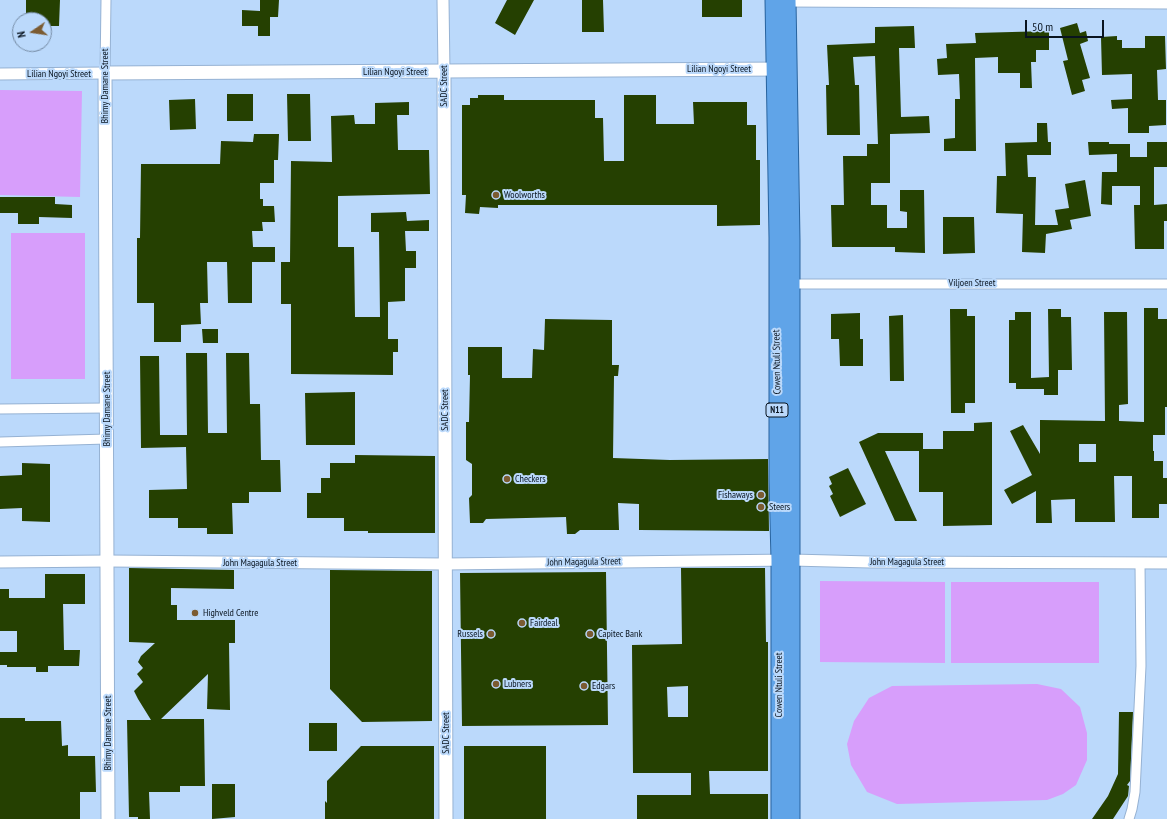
<!DOCTYPE html>
<style>
body{margin:0}
#map{position:relative;width:1167px;height:819px;overflow:hidden;background:#bbd9fb;font-family:"PT Sans Narrow",sans-serif}
canvas{display:block}
.north{position:absolute;left:12px;top:12px;width:40px;height:40px;box-sizing:border-box;background:#bbd9fb;border:1px solid #748aa3;border-radius:50%;rotate:257deg;font-size:11px;font-weight:700;line-height:16px;text-align:center;color:#09141f}
.north::after{content:'';display:block;margin:auto;width:14px;height:18px;background:#7b5b31;clip-path:polygon(50% 0,100% 100%,50% 72%,0 100%)}
.scale{position:absolute;left:1025px;top:20px;width:79px;height:18px;box-sizing:border-box;border:2px solid #09141f;border-top:0;padding-left:5px;font-size:12px;line-height:14px;white-space:nowrap;color:#09141f;-webkit-text-stroke:3px #bbd9fb;paint-order:stroke}
</style>
<div id="map">
<canvas width="1167" height="819"></canvas>
<div class="north">N</div>
<div class="scale">50 m</div>
</div>
<script>
const c = document.querySelector('canvas').getContext('2d');
c.lineJoin = 'round';
function fillPath(path, color) { c.fillStyle = color; c.fill(path, 'evenodd'); }
const toPath = rows => new Path2D(rows.map(r => 'M' + r).join(''));
function strokePath(path, color, width, dash) { c.strokeStyle = color; c.lineWidth = width; c.lineCap = dash ? 'butt' : 'round'; c.setLineDash(dash || []); c.stroke(path); }
function write(font, color, halo, rows, align = 'center') {
  c.font = font + ' "PT Sans Narrow",sans-serif'; c.lineWidth = 4; c.setLineDash([]); c.textBaseline = 'middle'; c.strokeStyle = halo; c.fillStyle = color; for (const [text, x, y, turn = 0] of rows) {
    c.save(); c.translate(x, y); c.rotate((+turn || 0) * Math.PI / 180); c.textAlign = isNaN(turn) ? turn : align; if (halo) c.strokeText(text, 0, 0); c.fillText(text, 0, 0); c.restore();
  }
}
fillPath(toPath([
 [0,90,82,91,80,197,0,195],
 [11,233,85,233,85,379,11,379],
 [820,581,945,582,945,663,820,662],
 [951,582,1099,582,1099,663,951,663],
 [1037,684,1061,689,1080,707,1087,733,1087,760,1076,785,1063,794,1047,800,897,804,867,792,851,765,847,744,854,721,869,698,892,686]
]), '#d79efb');
fillPath(toPath([
 [26,0,60,0,59,26,44,26,44,20,26,20],
 [260,0,279,0,278,17,270,17,270,36,258,36,258,26,242,26,242,10,260,11],
 [507,0,534,0,515,35,495,23],
 [582,0,603,0,604,32,582,32],
 [702,0,742,0,742,17,702,17],
 [1077,23,1080,33,1086,31,1088,41,1080,44,1090,78,1082,80,1085,91,1072,95,1063,61,1068,60,1060,28],
 [914,26,915,48,899,48,901,117,929,116,930,133,890,134,890,183,871,183,871,205,887,205,887,228,907,228,907,212,900,211,900,190,924,190,925,253,895,252,895,247,832,247,831,205,844,205,843,156,867,156,867,144,878,144,875,56,853,57,855,85,859,85,860,135,827,135,826,85,829,85,827,45,875,43,875,27],
 [1049,31,1049,50,1036,50,1036,62,1031,62,1032,88,1020,88,1020,73,998,73,998,57,975,58,976,151,944,151,944,139,955,138,955,99,960,99,959,74,938,75,937,59,947,58,946,44,976,43,975,33],
 [1117,36,1117,40,1122,40,1122,48,1145,48,1145,36,1165,36,1166,69,1157,70,1158,100,1166,100,1166,125,1149,126,1149,133,1128,133,1128,108,1112,109,1111,100,1132,99,1132,74,1102,75,1101,37],
 [227,94,253,94,253,121,227,121],
 [287,94,310,94,311,141,288,141],
 [478,95,504,95,504,100,595,100,595,118,603,118,604,161,624,161,624,95,656,95,656,124,694,124,693,102,747,102,747,125,756,125,756,160,760,160,760,225,717,226,717,205,498,205,498,208,480,207,479,214,465,213,466,195,462,195,462,105,470,105,470,98,478,98],
 [195,99,196,129,170,130,169,100],
 [409,102,409,115,397,115,398,150,429,150,430,194,338,196,338,247,354,247,355,317,380,317,379,232,371,232,371,213,406,212,407,221,429,220,429,231,405,231,406,251,416,251,416,268,405,268,405,301,388,302,388,339,398,339,398,352,393,352,393,375,291,374,291,304,281,304,281,262,290,262,291,161,332,162,331,116,354,115,355,124,375,124,375,103],
 [1037,123,1047,123,1048,142,1051,142,1051,155,1027,155,1028,177,1036,177,1035,225,1058,225,1055,210,1069,208,1065,184,1085,180,1091,216,1070,220,1072,229,1046,234,1045,253,1022,252,1023,214,996,213,997,176,1006,176,1005,143,1037,142],
 [254,134,279,134,278,160,274,160,274,183,260,183,260,199,263,199,263,206,274,206,275,222,262,222,263,231,252,231,253,247,275,247,275,262,252,262,252,303,228,303,227,262,207,262,208,303,200,303,201,324,181,325,181,342,154,342,154,303,137,303,137,238,140,238,141,164,220,164,221,141,253,142],
 [1088,142,1109,142,1109,144,1130,144,1130,157,1147,157,1147,142,1167,142,1167,167,1154,167,1154,205,1167,204,1167,221,1164,221,1164,249,1135,249,1134,205,1140,205,1140,186,1112,186,1112,205,1101,204,1102,172,1117,172,1117,154,1089,155],
 [0,197,55,197,55,204,72,205,72,218,39,217,39,224,18,224,18,213,0,213],
 [943,217,974,217,975,253,943,254],
 [1144,308,1158,308,1158,319,1167,319,1167,407,1165,407,1165,435,1153,435,1153,451,1154,451,1154,461,1163,461,1163,478,1167,478,1167,504,1159,504,1159,518,1132,518,1132,476,1114,476,1115,522,1075,522,1075,499,1051,500,1052,523,1036,523,1036,491,1012,504,1004,490,1032,475,1010,431,1023,425,1040,454,1040,420,1105,421,1104,312,1127,312,1128,404,1119,405,1119,421,1144,422],
 [1079,444,1096,444,1096,462,1079,462],
 [950,309,967,309,967,316,975,316,975,403,965,403,965,413,951,413],
 [1048,309,1061,309,1061,317,1071,317,1072,370,1058,370,1058,395,1044,395,1044,389,1016,389,1016,383,1009,383,1009,320,1015,320,1015,312,1031,312,1031,378,1049,377],
 [860,313,860,339,863,339,863,366,840,366,839,339,831,339,831,314],
 [903,315,904,381,890,381,889,316],
 [545,319,612,320,612,365,619,365,618,376,614,376,613,458,670,460,768,459,769,531,639,530,639,504,618,503,619,530,580,530,575,534,567,534,566,517,486,519,483,523,470,523,469,498,472,495,472,464,466,460,466,422,469,422,470,375,468,375,468,347,502,347,502,378,532,378,533,349,544,350],
 [202,329,218,329,218,343,203,343],
 [186,353,207,353,208,433,227,433,226,353,249,353,250,404,260,404,261,460,280,460,281,492,249,492,249,503,232,503,233,534,207,534,207,528,178,528,178,518,149,518,149,490,187,489,186,447,141,448,140,356,159,356,160,435,187,435],
 [355,392,355,445,306,445,305,393],
 [992,422,992,525,943,526,943,492,919,492,919,451,885,451,917,521,895,521,859,442,878,433,923,433,923,449,943,449,943,431,974,431,974,423],
 [355,455,435,456,435,533,368,533,368,531,344,531,344,518,307,518,307,493,321,493,321,478,330,478,330,463,355,463],
 [22,463,50,464,50,522,22,521,22,508,0,509,0,476,22,475],
 [848,468,866,504,840,517,830,496,833,494,829,486,832,484,829,477],
 [129,568,234,570,234,589,171,588,171,605,177,605,177,620,235,620,235,643,229,643,230,710,207,709,208,674,161,719,204,719,205,786,180,786,180,792,149,792,150,819,138,819,138,817,129,817,127,720,151,720,138,699,134,691,143,682,137,674,143,668,138,662,141,656,155,643,129,642],
 [681,568,765,568,766,642,768,642,768,771,709,771,710,794,768,794,768,819,637,819,637,795,691,795,691,773,633,773,632,645,682,644],
 [688,686,688,717,668,717,667,687],
 [330,570,432,571,432,721,362,722,330,689],
 [606,572,608,725,462,726,460,573],
 [45,574,85,574,85,604,63,604,64,650,80,650,79,666,48,666,48,672,36,672,36,667,7,667,7,665,0,665,0,652,17,652,17,631,0,631,0,589,9,589,9,598,45,598],
 [1119,712,1133,712,1130,781,1127,785,1129,786,1128,796,1113,819,1092,819,1108,796,1118,774],
 [0,718,25,718,25,721,61,721,62,746,68,745,68,756,95,756,96,792,80,792,80,819,0,819],
 [309,723,337,723,337,751,309,751],
 [361,746,434,746,434,819,325,819,325,801,327,803,327,781],
 [464,746,546,746,546,819,464,819],
 [212,784,235,784,235,817,212,819]
]), '#254001');
const minor = toPath([
 [784,2,1167,4],
 [105,73,106,0],
 [788,284,1167,284],
 [0,409,107,408],
 [0,442,107,439],
 [1129,819,1132,809,1135,792,1141,666,1140,564]
]);
const tertiary = toPath([
 [443,0,444,71],
 [0,74,105,73],
 [0,562,108,561,445,564,792,560,870,562,1167,563]
]);
const secondary = toPath([
 [444,71,446,819],
 [108,819,105,73,784,69]
]);
const trunk = toPath([
 [773,0,777,238,777,480,779,560,779,819],
 [788,0,792,240,792,819]
]);
strokePath(minor, '#96b2d3', 11);
strokePath(tertiary, '#96b2d3', 13);
strokePath(secondary, '#96b2d3', 15);
strokePath(trunk, '#28639e', 17);
strokePath(minor, '#fff', 9);
strokePath(tertiary, '#fff', 11);
strokePath(secondary, '#fff', 13);
strokePath(trunk, '#60a4e8', 15);
for (const [x, y, r, color] of [
 [496,195,4,"#7b5b31"],
 [507,479,4,"#7b5b31"],
 [761,495,4,"#7b5b31"],
 [761,507,4,"#7b5b31"],
 [195,613,4,"#7b5b31"],
 [522,623,4,"#7b5b31"],
 [491,634,4,"#7b5b31"],
 [590,634,4,"#7b5b31"],
 [496,684,4,"#7b5b31"],
 [584,686,4,"#7b5b31"]
]) { const dot = new Path2D(); dot.arc(x, y, r, 0, 2 * Math.PI); c.fillStyle = color; c.fill(dot); strokePath(dot, '#bbd9fb', 1.5); }
for (const [x, y, w] of [
 [777,410,22]
]) { const box = new Path2D(); box.roundRect(x - w / 2, y - 7, w, 14, 3); c.fillStyle = '#bbd9fb'; c.fill(box); strokePath(box, '#09141f', 1); }
write('bold 9px', '#09141f', null, [
 ["N11",777,410]
]);
write('10px', '#09141f', '#bbd9fb', [
 ["Lilian Ngoyi Street",719,69],
 ["Lilian Ngoyi Street",395,72],
 ["Lilian Ngoyi Street",59,74],
 ["Bhimy Damane Street",105,86,-90],
 ["SADC Street",444,86,-90],
 ["Viljoen Street",972,283],
 ["Cowen Ntuli Street",777,362,-91],
 ["Bhimy Damane Street",107,409,-90],
 ["SADC Street",445,410,-90],
 ["John Magagula Street",584,562,-1],
 ["John Magagula Street",907,562],
 ["John Magagula Street",260,563],
 ["Cowen Ntuli Street",779,685,-90],
 ["Bhimy Damane Street",108,733,-90],
 ["SADC Street",446,733,-90]
]);
write('10px', '#09141f', '#bbd9fb', [
 ["Woolworths",504,195],
 ["Checkers",515,479],
 ["Fishaways",753,495,"right"],
 ["Steers",769,507],
 ["Highveld Centre",203,613],
 ["Fairdeal",530,623],
 ["Russels",483,634,"right"],
 ["Capitec Bank",598,634],
 ["Lubners",504,684],
 ["Edgars",592,686]
], 'left');
</script>
